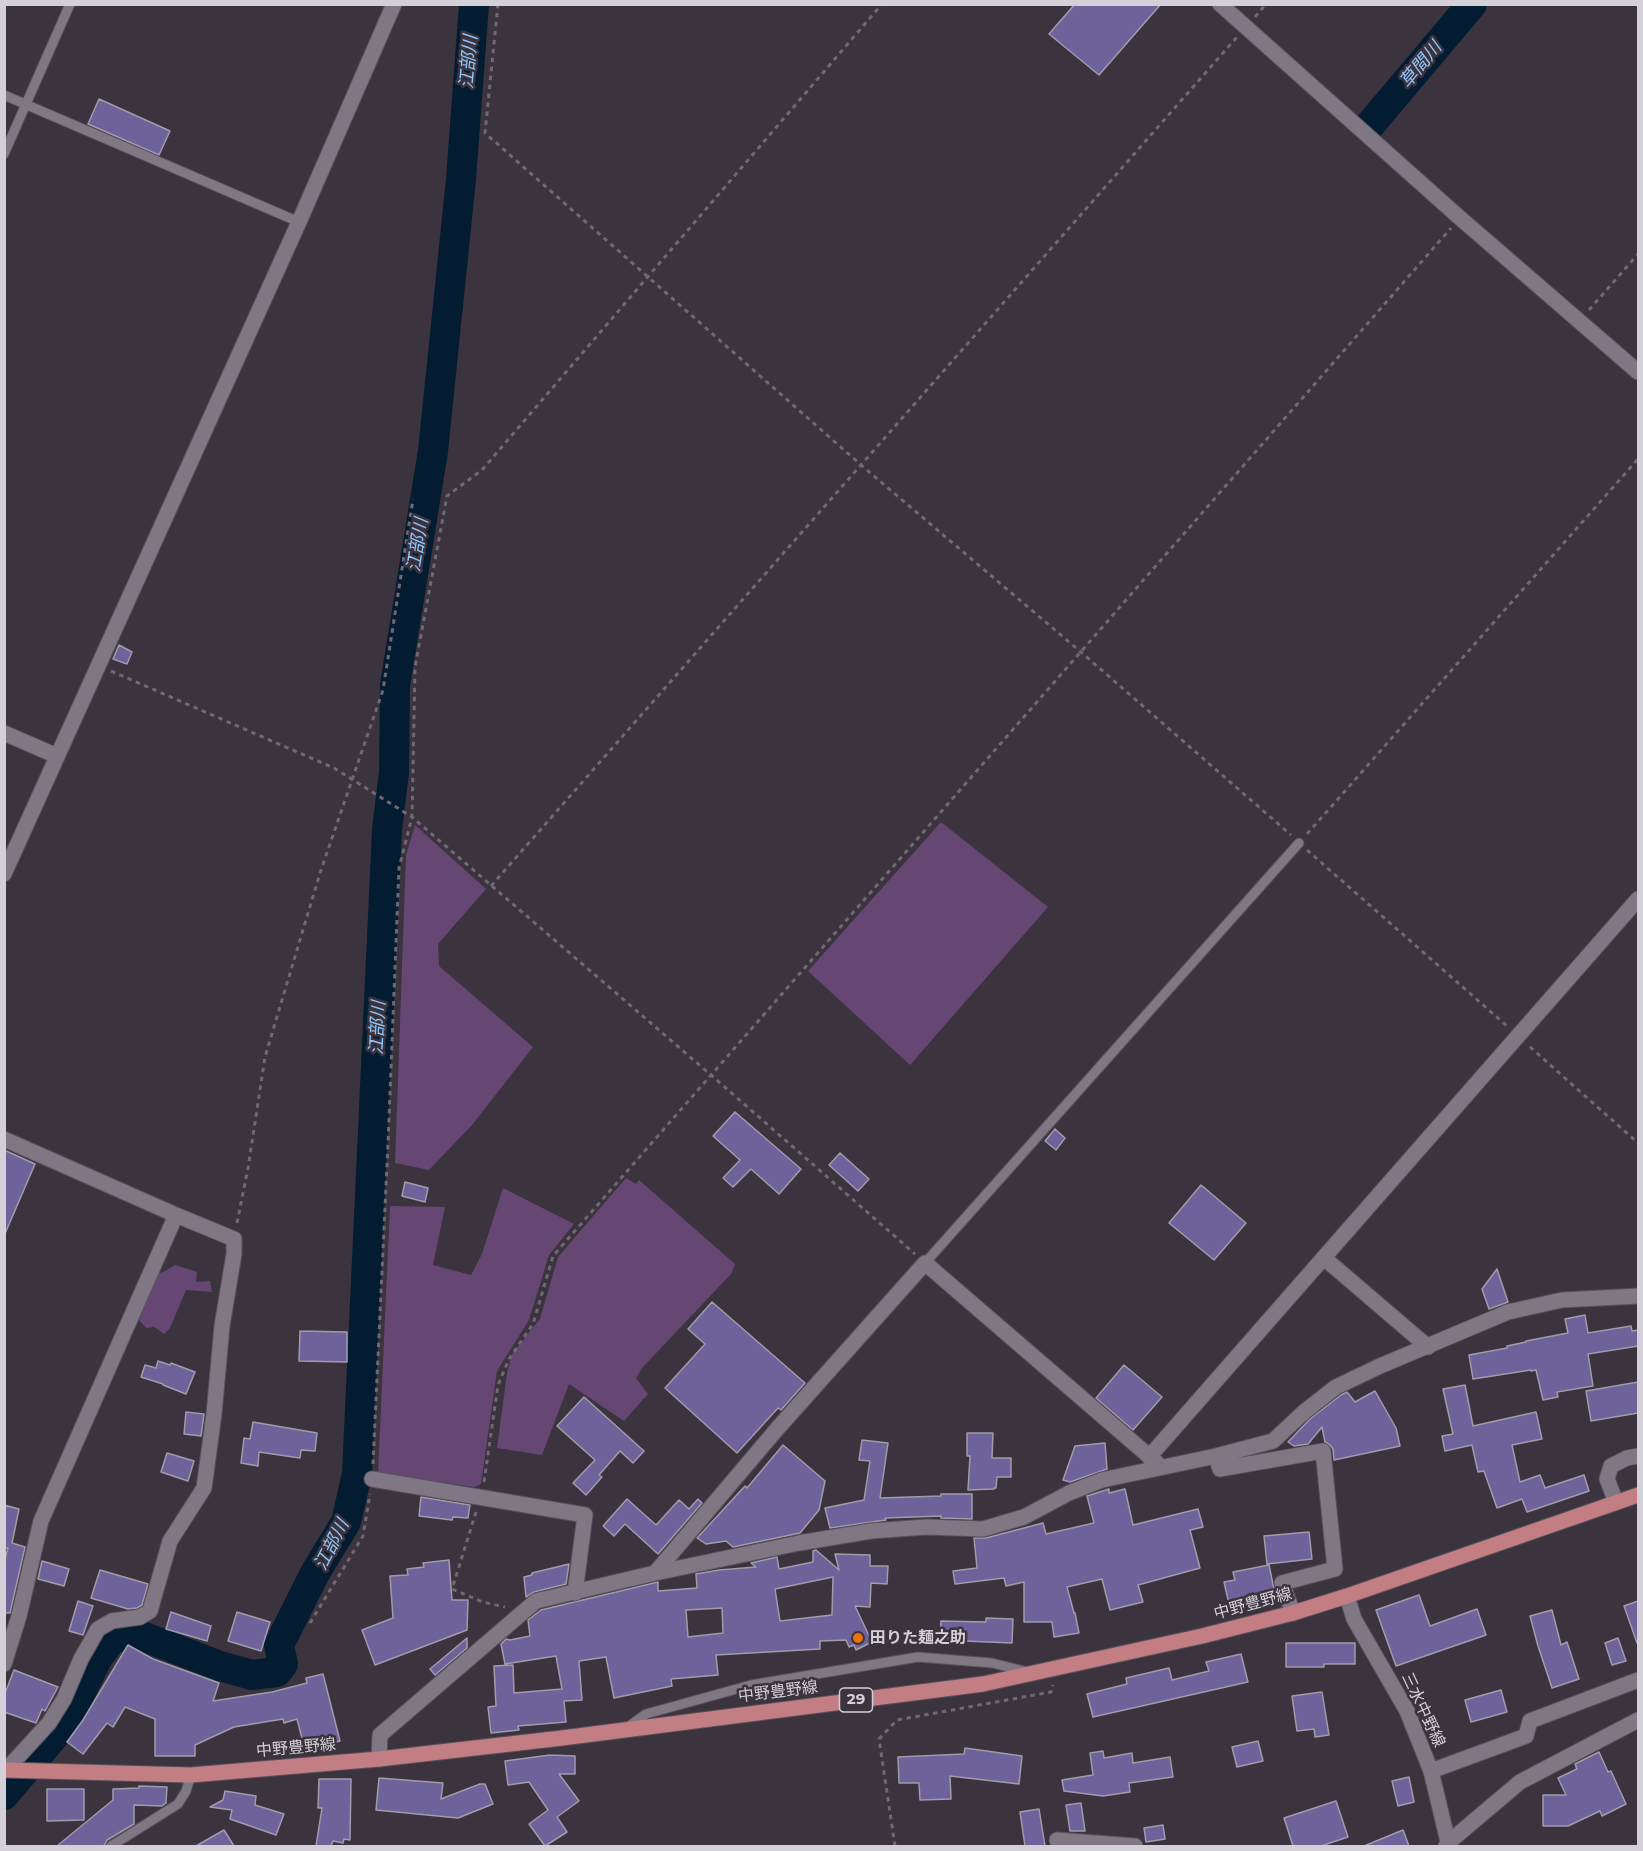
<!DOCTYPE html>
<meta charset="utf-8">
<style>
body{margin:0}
#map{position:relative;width:1643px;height:1851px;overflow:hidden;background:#3b333e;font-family:Montserrat,sans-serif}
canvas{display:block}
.frame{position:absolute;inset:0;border:6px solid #d4d0d7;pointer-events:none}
</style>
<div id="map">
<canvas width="1643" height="1851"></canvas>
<div class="frame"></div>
</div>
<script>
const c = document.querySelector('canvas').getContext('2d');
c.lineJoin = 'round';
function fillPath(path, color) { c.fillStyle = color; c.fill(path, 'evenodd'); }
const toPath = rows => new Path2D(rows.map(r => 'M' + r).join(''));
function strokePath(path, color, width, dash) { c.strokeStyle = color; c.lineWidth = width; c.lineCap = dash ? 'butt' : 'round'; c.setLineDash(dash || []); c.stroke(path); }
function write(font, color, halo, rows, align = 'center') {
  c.font = font + ' Montserrat,"Noto Sans JP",sans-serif'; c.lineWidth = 5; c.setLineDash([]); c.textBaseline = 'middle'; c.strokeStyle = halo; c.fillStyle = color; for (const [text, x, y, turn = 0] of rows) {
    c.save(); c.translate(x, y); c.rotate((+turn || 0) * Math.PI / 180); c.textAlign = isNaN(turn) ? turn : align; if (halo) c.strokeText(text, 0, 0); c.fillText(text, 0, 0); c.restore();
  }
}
fillPath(toPath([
 [941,822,1048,907,910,1065,808,971],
 [415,825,486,889,438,944,439,966,533,1047,472,1125,429,1170,395,1163,406,855],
 [626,1178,636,1184,639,1180,735,1264,731,1274,643,1367,636,1378,648,1394,624,1421,569,1384,542,1455,497,1448,507,1373,512,1354,540,1319,558,1257],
 [503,1188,574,1224,549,1255,529,1320,497,1371,481,1484,474,1487,378,1473,390,1206,445,1207,433,1265,471,1275,482,1254],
 [175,1265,197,1272,196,1282,210,1281,212,1292,186,1290,170,1328,164,1334,154,1327,146,1328,139,1320,135,1318,147,1278,165,1271]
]), '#664774');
strokePath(toPath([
 [1370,125,1472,4],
 [4,1795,66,1722,98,1657,112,1639,134,1633,220,1666,252,1675,277,1672,283,1664,279,1645,315,1573,346,1522,357,1474,387,830,394,772,395,685,433,451,461,179,474,4]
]), '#041c32', 30);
const building = toPath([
 [1075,4,1161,4,1099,75,1049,34,1075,4],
 [99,99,170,131,159,155,88,124,99,99],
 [119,645,132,652,127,664,113,659,119,645],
 [735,1112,801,1169,779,1194,751,1169,733,1187,723,1178,740,1160,713,1136,735,1112],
 [1055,1129,1065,1138,1056,1150,1045,1141,1055,1129],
 [4,1150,35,1164,4,1236,4,1150],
 [840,1153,869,1179,858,1191,829,1165,840,1153],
 [405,1182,428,1188,425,1202,402,1196,405,1182],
 [1201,1185,1246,1223,1214,1260,1169,1223,1201,1185],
 [1497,1269,1508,1302,1489,1309,1482,1289,1497,1269],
 [712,1302,805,1383,781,1410,778,1408,737,1453,665,1388,705,1344,688,1329,712,1302],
 [1585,1315,1588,1333,1631,1326,1632,1331,1638,1330,1638,1346,1588,1354,1593,1386,1557,1392,1558,1397,1543,1400,1536,1370,1531,1371,1531,1370,1473,1379,1469,1355,1507,1348,1507,1346,1526,1342,1526,1341,1568,1333,1565,1319,1585,1315],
 [300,1331,347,1332,347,1362,299,1361,300,1331],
 [158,1361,170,1365,171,1363,195,1372,186,1394,163,1385,163,1384,141,1377,145,1365,156,1368,158,1361],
 [1124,1365,1162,1397,1133,1430,1096,1398,1124,1365],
 [1638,1382,1638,1413,1591,1421,1586,1391,1638,1382],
 [1465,1385,1473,1426,1536,1412,1542,1439,1512,1445,1520,1482,1540,1475,1545,1488,1584,1475,1589,1491,1527,1512,1522,1499,1497,1508,1484,1471,1478,1472,1472,1445,1445,1451,1442,1436,1453,1434,1443,1389,1465,1385],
 [1375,1391,1396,1428,1400,1446,1334,1460,1333,1449,1330,1445,1325,1442,1322,1427,1308,1444,1294,1446,1288,1442,1310,1419,1341,1395,1347,1392,1355,1402,1375,1391],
 [584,1397,644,1451,633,1463,620,1451,599,1475,602,1477,586,1495,573,1483,595,1460,557,1426,584,1397],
 [186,1412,204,1414,201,1436,184,1434,186,1412],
 [253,1422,317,1433,315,1451,301,1450,300,1458,259,1452,258,1466,241,1463,244,1438,250,1439,253,1422],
 [967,1433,993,1433,992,1458,1011,1458,1011,1477,997,1477,996,1488,994,1488,994,1489,968,1490,970,1456,967,1456,967,1433],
 [862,1440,888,1443,880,1498,941,1496,941,1494,972,1494,972,1519,941,1518,941,1516,885,1518,886,1520,830,1528,825,1508,864,1500,870,1461,859,1460,862,1440],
 [1105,1443,1107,1469,1070,1482,1063,1480,1075,1446,1105,1443],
 [783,1445,825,1481,819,1510,800,1533,733,1547,726,1541,706,1544,697,1538,745,1486,747,1488,783,1445],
 [167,1453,194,1461,188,1481,161,1472,167,1453],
 [1109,1489,1109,1493,1125,1489,1133,1525,1198,1509,1203,1527,1190,1530,1200,1568,1138,1585,1143,1602,1110,1610,1102,1579,1067,1587,1074,1613,1075,1613,1079,1633,1054,1637,1052,1622,1024,1622,1024,1582,1006,1586,1004,1578,955,1584,953,1571,977,1568,974,1538,986,1538,1043,1523,1046,1534,1094,1523,1087,1496,1109,1489],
 [421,1497,470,1505,468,1518,453,1517,452,1520,419,1516,421,1497],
 [627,1499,656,1525,679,1500,689,1509,698,1499,702,1503,658,1554,625,1524,614,1536,603,1526,627,1499],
 [4,1505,19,1509,12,1543,25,1547,10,1613,4,1613,4,1563,8,1548,4,1548,4,1505],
 [1309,1532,1312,1559,1267,1564,1264,1536,1309,1532],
 [816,1550,839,1570,835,1554,870,1555,870,1566,888,1566,887,1584,871,1583,870,1607,855,1606,872,1642,856,1650,854,1645,849,1647,846,1640,820,1641,820,1649,716,1655,718,1675,671,1679,672,1686,614,1698,606,1657,579,1661,582,1700,564,1701,566,1722,518,1726,519,1730,491,1733,488,1707,496,1706,494,1666,513,1665,514,1693,562,1689,556,1656,505,1664,501,1644,506,1639,510,1640,530,1636,528,1620,541,1610,658,1582,658,1591,697,1588,696,1574,719,1570,756,1567,751,1563,777,1557,779,1569,813,1562,813,1551,816,1550],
 [833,1577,832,1615,780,1621,775,1589,833,1577],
 [722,1608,723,1633,688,1637,686,1610,722,1608],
 [449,1560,452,1600,468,1600,467,1630,375,1665,362,1630,393,1618,390,1576,408,1575,407,1569,424,1567,423,1563,449,1560],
 [42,1561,69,1569,64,1586,38,1579,42,1561],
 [569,1564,566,1584,534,1592,526,1597,524,1577,532,1575,532,1573,569,1564],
 [1269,1565,1275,1594,1229,1604,1224,1582,1235,1580,1233,1572,1269,1565],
 [100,1570,148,1584,142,1605,137,1608,128,1609,91,1598,100,1570],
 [1419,1595,1430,1626,1477,1609,1486,1635,1396,1666,1376,1610,1419,1595],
 [78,1601,93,1606,83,1635,69,1631,78,1601],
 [1638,1601,1638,1642,1637,1643,1624,1606,1638,1601],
 [1552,1610,1561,1645,1567,1642,1579,1679,1552,1688,1538,1646,1530,1616,1552,1610],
 [171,1612,211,1626,207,1641,166,1629,171,1612],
 [237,1612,270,1622,261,1651,228,1641,237,1612],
 [986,1618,1013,1619,1012,1643,940,1640,941,1621,986,1622,986,1618],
 [467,1638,467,1648,435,1675,430,1669,467,1638],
 [1618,1638,1626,1661,1612,1665,1605,1643,1618,1638],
 [1286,1643,1355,1643,1355,1664,1324,1664,1324,1667,1286,1667,1286,1643],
 [128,1645,153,1659,219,1683,213,1701,272,1692,307,1683,306,1678,323,1674,340,1741,305,1750,297,1719,284,1723,283,1719,234,1727,195,1745,195,1756,155,1756,155,1719,125,1707,113,1727,107,1723,83,1754,67,1742,83,1720,128,1645],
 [1241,1654,1248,1682,1093,1717,1087,1694,1127,1684,1126,1678,1169,1668,1172,1680,1209,1671,1206,1662,1241,1654],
 [14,1670,58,1687,45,1711,42,1709,36,1723,4,1712,4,1696,14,1670],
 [1501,1690,1507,1712,1471,1722,1465,1700,1501,1690],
 [1322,1692,1329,1735,1315,1737,1314,1729,1297,1731,1292,1696,1322,1692],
 [1258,1741,1263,1761,1237,1767,1232,1747,1258,1741],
 [965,1748,1022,1756,1019,1784,950,1776,951,1799,920,1800,919,1783,899,1783,898,1757,964,1754,965,1748],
 [1103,1751,1104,1758,1132,1753,1133,1763,1170,1757,1173,1777,1129,1783,1130,1792,1103,1796,1064,1791,1062,1780,1093,1775,1090,1753,1103,1751],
 [1599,1752,1608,1772,1611,1771,1626,1804,1602,1816,1600,1811,1568,1826,1543,1826,1543,1795,1566,1795,1558,1778,1577,1769,1575,1764,1599,1752],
 [550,1755,575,1756,575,1774,559,1774,579,1801,557,1817,567,1832,545,1846,529,1824,548,1810,529,1782,508,1785,505,1761,550,1755],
 [1409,1777,1414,1802,1398,1806,1392,1781,1409,1777],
 [379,1778,443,1783,441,1799,480,1784,485,1784,493,1804,458,1818,376,1810,379,1778],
 [319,1779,351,1779,350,1840,344,1839,343,1843,333,1841,331,1846,316,1846,322,1808,318,1808,319,1779],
 [139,1786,167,1787,166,1803,162,1806,134,1805,134,1824,107,1840,104,1846,57,1846,113,1800,113,1789,139,1788,139,1786],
 [47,1789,84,1789,84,1820,47,1821,47,1789],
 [225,1791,256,1796,255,1805,284,1814,276,1835,230,1819,232,1810,210,1807,223,1800,225,1791],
 [1336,1801,1348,1837,1321,1846,1293,1846,1284,1818,1336,1801],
 [1081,1803,1085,1831,1070,1831,1066,1805,1081,1803],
 [1039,1809,1045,1846,1025,1846,1020,1812,1039,1809],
 [1163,1825,1165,1839,1146,1842,1144,1828,1163,1825],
 [224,1830,234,1846,196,1846,224,1830],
 [1403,1830,1409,1846,1364,1846,1403,1830]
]);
fillPath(building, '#6e629a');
strokePath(building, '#9f9dac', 1.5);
const lane = toPath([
 [4,95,299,222],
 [4,154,70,4],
 [925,1263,1299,843],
 [628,1727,646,1714,751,1685,918,1657,992,1663,1028,1672],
 [111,1846,178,1804,186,1791,191,1775]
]);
const street = toPath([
 [4,733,57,756],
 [4,874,299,222,394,4],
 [4,1139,176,1215,234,1239,234,1254,222,1326,214,1414,204,1488,170,1541,150,1611,140,1617,112,1621,98,1629,81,1659,64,1699,49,1723,6,1770],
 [1324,1258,1428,1347],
 [1216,1456,1220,1469,1323,1451,1335,1569,1282,1583,1293,1613],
 [1149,1457,1638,899],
 [372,1479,585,1515,575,1593],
 [655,1573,777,1429,925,1263,1157,1463],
 [4,1664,19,1616,41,1521,176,1215],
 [379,1759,380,1735,536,1601,655,1573,799,1543,871,1531,926,1527,983,1529,1024,1517,1069,1493,1102,1480,1216,1456,1273,1441,1304,1412,1336,1387,1380,1366,1508,1312,1562,1300,1638,1296],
 [1431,1771,1526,1736,1530,1721,1638,1680],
 [1057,1840,1135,1846],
 [1446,1846,1449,1842,1520,1782,1638,1720]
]);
const secondary = toPath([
 [1220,4,1460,218,1638,372],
 [1616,1502,1607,1479,1611,1466,1627,1458,1638,1456],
 [1347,1596,1354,1619,1407,1711,1431,1771,1449,1846]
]);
const primary = toPath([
 [4,1770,191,1775,379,1759,562,1738,983,1684,1202,1636,1293,1613,1347,1596,1638,1495]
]);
strokePath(lane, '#57515a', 11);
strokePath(street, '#57515a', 17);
strokePath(secondary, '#57515a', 17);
strokePath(primary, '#57515a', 17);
strokePath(toPath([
 [498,4,485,133,861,465,1082,653,1291,835],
 [1255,17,1266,4],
 [1589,310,1638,254],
 [111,671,334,768,412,817,711,1075,915,1254],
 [1307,834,1638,459],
 [1307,850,1507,1026],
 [491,886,1237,37],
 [1530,1047,1638,1143],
 [237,1223,248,1168,265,1057,320,873,383,690,413,499],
 [373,1464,388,1144,399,868,412,817,415,667,447,496,482,470,882,4],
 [484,1482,498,1385,509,1359,533,1324,553,1256,1451,228],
 [476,1512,452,1589,483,1602,505,1607],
 [310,1623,363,1536,370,1494],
 [895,1846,879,1739,897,1720,1051,1692,1053,1685]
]), '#706973', 3, [4.5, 4.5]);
strokePath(lane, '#807784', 9);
strokePath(street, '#807784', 15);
strokePath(secondary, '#807784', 15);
strokePath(primary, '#c37e83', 15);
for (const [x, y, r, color] of [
 [858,1638,6,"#e8710a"]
]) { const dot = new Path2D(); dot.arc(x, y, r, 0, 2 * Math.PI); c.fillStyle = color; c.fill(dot); strokePath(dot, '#3b333e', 2); }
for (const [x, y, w] of [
 [856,1700,33]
]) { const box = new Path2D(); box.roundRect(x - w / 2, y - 12, w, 24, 4.5); c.fillStyle = '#3b333e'; c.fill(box); strokePath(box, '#d4d0d7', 1.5); }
write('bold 15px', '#d4d0d7', null, [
 ["29",856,1700]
]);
write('16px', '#d4d0d7', '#3b333e', [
 ["中野豊野線",1253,1604,-15],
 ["中野豊野線",778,1692,-7],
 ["三水中野線",1423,1710,65],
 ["中野豊野線",296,1748,-5]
]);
write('bold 16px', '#d4d0d7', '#3b333e', [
 ["田りた麺之助",870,1638]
], 'left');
write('italic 18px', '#92c7fc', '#3b333e', [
 ["江部川",469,62,-85],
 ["草間川",1421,65,-50],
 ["江部川",418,545,-81],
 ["江部川",378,1028,-87],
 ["江部川",332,1545,-63]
]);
</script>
